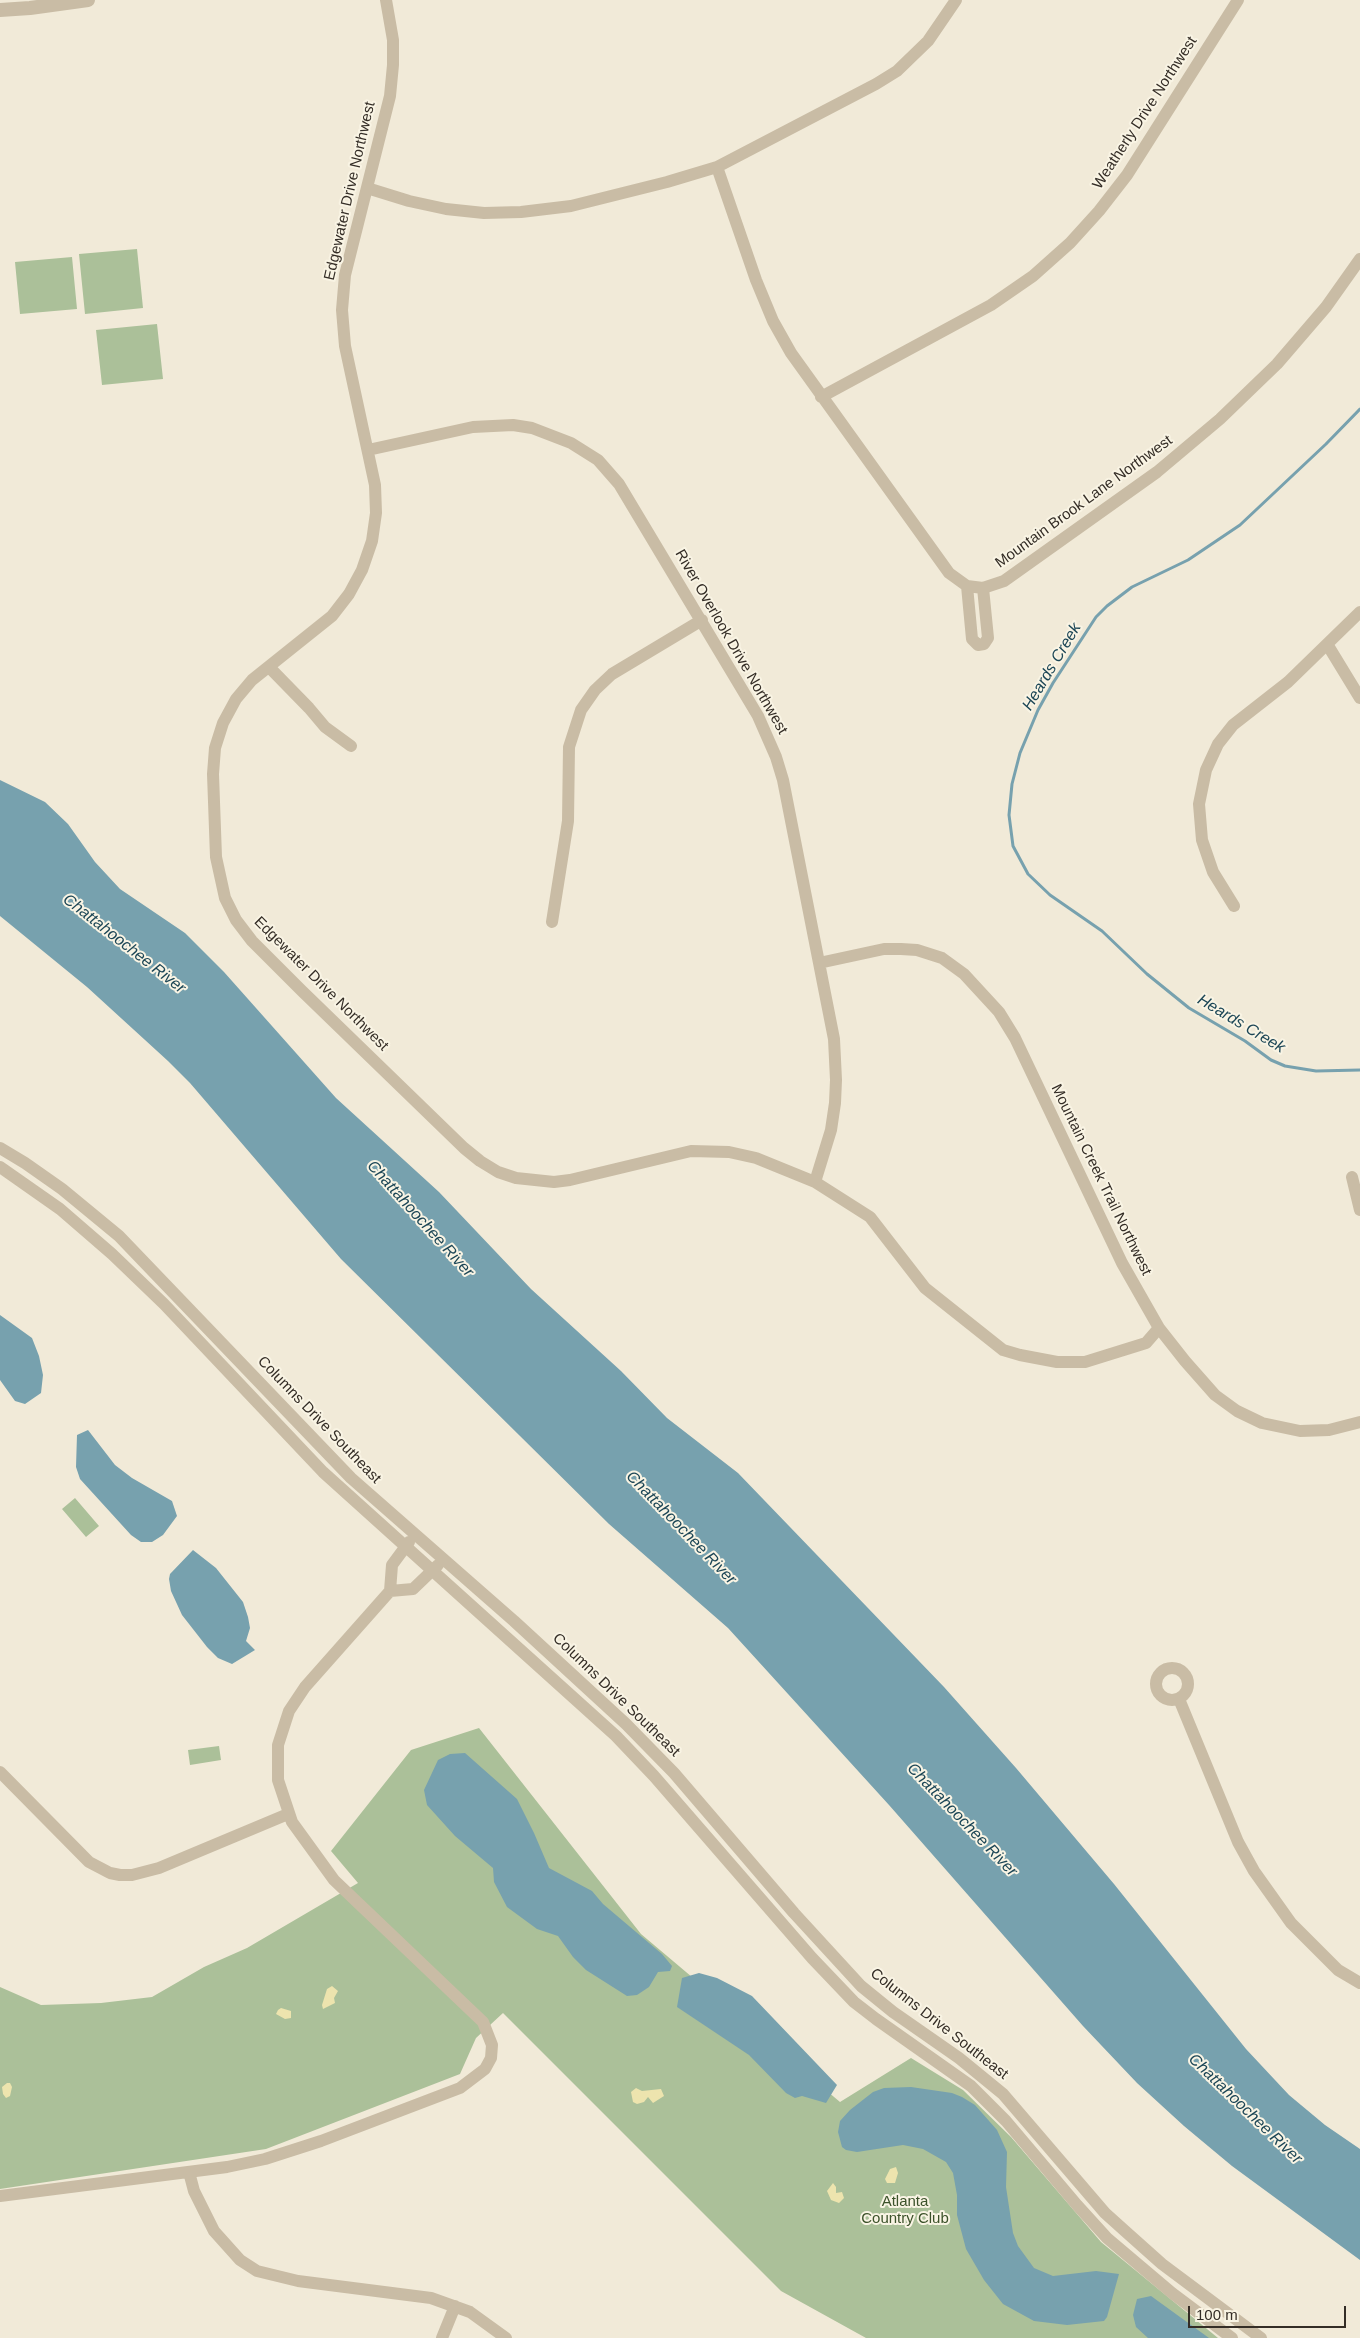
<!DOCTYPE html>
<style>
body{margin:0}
#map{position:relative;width:1360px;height:2338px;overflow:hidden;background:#f1ead8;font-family:Helvetica,sans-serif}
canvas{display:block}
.scale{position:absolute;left:1188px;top:2306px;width:158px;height:22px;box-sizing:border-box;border:2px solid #342d26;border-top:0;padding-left:6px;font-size:15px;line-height:18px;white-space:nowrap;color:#342d26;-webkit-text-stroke:4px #f9f4e4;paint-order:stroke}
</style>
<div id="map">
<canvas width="1360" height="2338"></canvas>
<div class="scale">100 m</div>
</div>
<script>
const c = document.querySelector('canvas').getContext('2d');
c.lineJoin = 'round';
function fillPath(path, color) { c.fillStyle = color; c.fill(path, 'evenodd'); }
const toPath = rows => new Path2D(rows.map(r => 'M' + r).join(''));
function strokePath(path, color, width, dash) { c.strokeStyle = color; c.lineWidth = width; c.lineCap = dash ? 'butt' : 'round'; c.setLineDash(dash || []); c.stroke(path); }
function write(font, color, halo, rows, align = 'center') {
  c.font = font + ' Helvetica,sans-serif'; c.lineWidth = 4; c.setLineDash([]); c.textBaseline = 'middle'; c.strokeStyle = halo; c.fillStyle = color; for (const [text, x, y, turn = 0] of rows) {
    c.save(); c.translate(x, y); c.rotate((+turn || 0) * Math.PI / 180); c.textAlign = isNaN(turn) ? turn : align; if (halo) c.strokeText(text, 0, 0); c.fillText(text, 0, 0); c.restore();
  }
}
fillPath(toPath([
 [137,249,143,308,85,314,79,254],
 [72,257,77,309,20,314,15,262],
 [157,324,163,379,102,385,96,330],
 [75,1498,99,1526,86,1537,62,1509],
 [479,1728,641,1934,840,2102,911,2058,963,2090,1011,2137,1101,2242,1218,2338,866,2338,781,2291,503,2013,476,2038,460,2074,266,2149,0,2189,0,1987,41,2005,101,2003,152,1997,204,1967,247,1948,358,1883,331,1851,411,1750],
 [219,1746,221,1760,190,1765,188,1750]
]), '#abc099');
fillPath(toPath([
 [332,1986,338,1991,334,1998,335,2003,323,2009,322,2005,327,1989],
 [281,2008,291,2011,291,2018,285,2019,276,2014,278,2010],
 [7,2083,10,2083,12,2087,10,2096,6,2098,3,2094,2,2087],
 [636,2088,642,2091,661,2089,664,2096,653,2103,648,2097,644,2102,637,2104,633,2102,631,2092],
 [896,2167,898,2173,895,2183,887,2183,885,2179,890,2169],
 [833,2183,836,2187,836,2193,842,2192,844,2198,839,2203,831,2200,827,2191]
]), '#ede4ae');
fillPath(toPath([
 [0,780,45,802,68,824,95,862,120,889,185,933,224,972,336,1098,439,1192,531,1289,621,1371,667,1418,738,1473,944,1687,1016,1768,1114,1884,1246,2049,1289,2095,1325,2125,1360,2149,1360,2260,1232,2166,1184,2126,1137,2083,1083,2026,889,1805,728,1628,609,1524,341,1259,190,1083,168,1061,87,987,0,916],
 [0,1315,32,1338,39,1356,43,1375,41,1393,25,1404,15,1401,0,1380],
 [88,1430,115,1465,132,1478,172,1501,177,1516,163,1535,152,1542,141,1542,131,1535,80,1479,76,1467,77,1435],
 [193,1550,216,1568,243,1602,248,1617,250,1628,246,1641,255,1650,232,1664,218,1658,207,1647,182,1615,171,1591,169,1579,170,1574],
 [465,1753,517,1799,534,1833,549,1868,592,1891,603,1904,662,1954,672,1966,670,1971,658,1972,649,1987,637,1995,627,1996,586,1970,573,1957,558,1936,537,1929,507,1907,494,1882,493,1868,455,1836,427,1805,424,1790,438,1760,450,1754],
 [699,1973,717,1978,752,1996,837,2085,826,2103,802,2096,795,2098,786,2093,749,2055,677,2007,682,1978],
 [911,2087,952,2093,962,2097,975,2105,997,2130,1007,2152,1006,2187,1013,2233,1018,2246,1034,2268,1053,2276,1096,2271,1119,2274,1107,2317,1104,2321,1067,2325,1034,2321,1003,2304,984,2280,966,2249,957,2215,957,2195,953,2173,946,2162,923,2149,903,2145,857,2152,846,2150,842,2147,838,2132,840,2121,850,2110,873,2092,884,2088],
 [1151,2296,1209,2338,1148,2338,1136,2327,1133,2315,1137,2299]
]), '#77a1ae');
strokePath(toPath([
 [1360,409,1326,444,1240,525,1188,560,1132,587,1107,606,1096,617,1053,683,1038,710,1020,753,1012,784,1009,815,1013,846,1028,874,1050,895,1102,931,1147,974,1189,1008,1245,1041,1271,1060,1285,1066,1316,1071,1360,1070]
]), '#77a1ae', 3);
strokePath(toPath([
 [386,0,393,40,393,65,390,96,345,275,342,310,345,346,375,485,376,513,372,541,362,570,349,594,332,616,252,680,236,699,223,723,215,748,213,774,216,857,225,898,236,920,252,941,302,991,464,1148,480,1161,498,1172,516,1178,554,1182,570,1180,691,1151,729,1152,756,1158,815,1182,870,1217,925,1288,1003,1350,1020,1355,1057,1362,1085,1362,1146,1343,1159,1328],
 [717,167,756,280,773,321,791,353,949,573,967,586,983,588,1004,581,1157,472,1220,419,1277,364,1326,307,1360,259],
 [367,188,409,201,446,209,484,213,521,212,571,206,667,182,717,167,876,84,897,71,928,41,956,0],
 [821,397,991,305,1033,276,1070,243,1099,211,1127,175,1238,0],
 [368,450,473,427,513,425,532,428,571,443,598,460,619,484,758,716,776,757,783,780,834,1039,836,1080,835,1103,831,1130,815,1182],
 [967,586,972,639,978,645,984,644,988,638,983,588],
 [1327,644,1360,698],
 [269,667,309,708,325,727,351,746],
 [1234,906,1213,872,1202,840,1199,804,1206,770,1218,744,1233,725,1288,682,1360,612],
 [552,922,568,821,569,747,581,710,595,690,612,674,702,620],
 [819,963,884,949,901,949,917,950,942,958,964,974,999,1012,1015,1038,1122,1263,1159,1328,1185,1361,1215,1395,1237,1411,1262,1423,1300,1431,1329,1430,1360,1422],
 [0,1148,25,1163,62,1189,119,1236,351,1478,514,1621,626,1724,674,1773,794,1913,861,1986,893,2012,959,2058,1003,2094,1105,2213,1125,2231,1162,2264,1261,2338],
 [0,1167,60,1209,112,1254,164,1304,323,1472,616,1736,654,1776,812,1958,854,2002,876,2019,971,2086,1006,2121,1077,2205,1107,2238,1172,2293,1232,2338],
 [1352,1177,1360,1210],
 [390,1591,413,1589,438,1565],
 '1156 1684a16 16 0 1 1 32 0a16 16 0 1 1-32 0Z',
 [1179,1699,1238,1842,1254,1871,1291,1923,1338,1970,1360,1983],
 [0,1772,89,1862,110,1873,120,1875,132,1875,159,1868,288,1814],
 [189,2172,194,2191,214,2231,240,2260,257,2271,298,2281,431,2298,470,2312,506,2338],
 [0,2196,227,2167,265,2159,321,2141,460,2088,485,2069,491,2058,492,2045,483,2022,334,1880,292,1822,278,1780,278,1745,289,1711,305,1687,390,1591,392,1565,409,1542],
 [442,2338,455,2306]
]), '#c9bca5', 12);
strokePath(toPath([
 [0,10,30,8,88,0]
]), '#c9bca5', 14);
write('15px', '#342d26', '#f9f4e4', [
 ["Weatherly Drive Northwest",1145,113,-57],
 ["Edgewater Drive Northwest",350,191,-77],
 ["Mountain Brook Lane Northwest",1084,502,-36],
 ["River Overlook Drive Northwest",731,642,60],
 ["Edgewater Drive Northwest",321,984,45],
 ["Mountain Creek Trail Northwest",1101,1180,64],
 ["Columns Drive Southeast",319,1420,46],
 ["Columns Drive Southeast",616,1695,44],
 ["Columns Drive Southeast",939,2024,38]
]);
write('15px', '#3c522a', '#f9f4e4', [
 ["Atlanta",905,2202],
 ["Country Club",905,2219]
]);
write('italic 16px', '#1c4656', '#f9f4e4', [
 ["Heards Creek",1052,667,-59],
 ["Chattahoochee River",124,944,38],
 ["Heards Creek",1241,1024,31],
 ["Chattahoochee River",420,1219,48],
 ["Chattahoochee River",681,1528,46],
 ["Chattahoochee River",962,1820,46],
 ["Chattahoochee River",1245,2109,44]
]);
</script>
